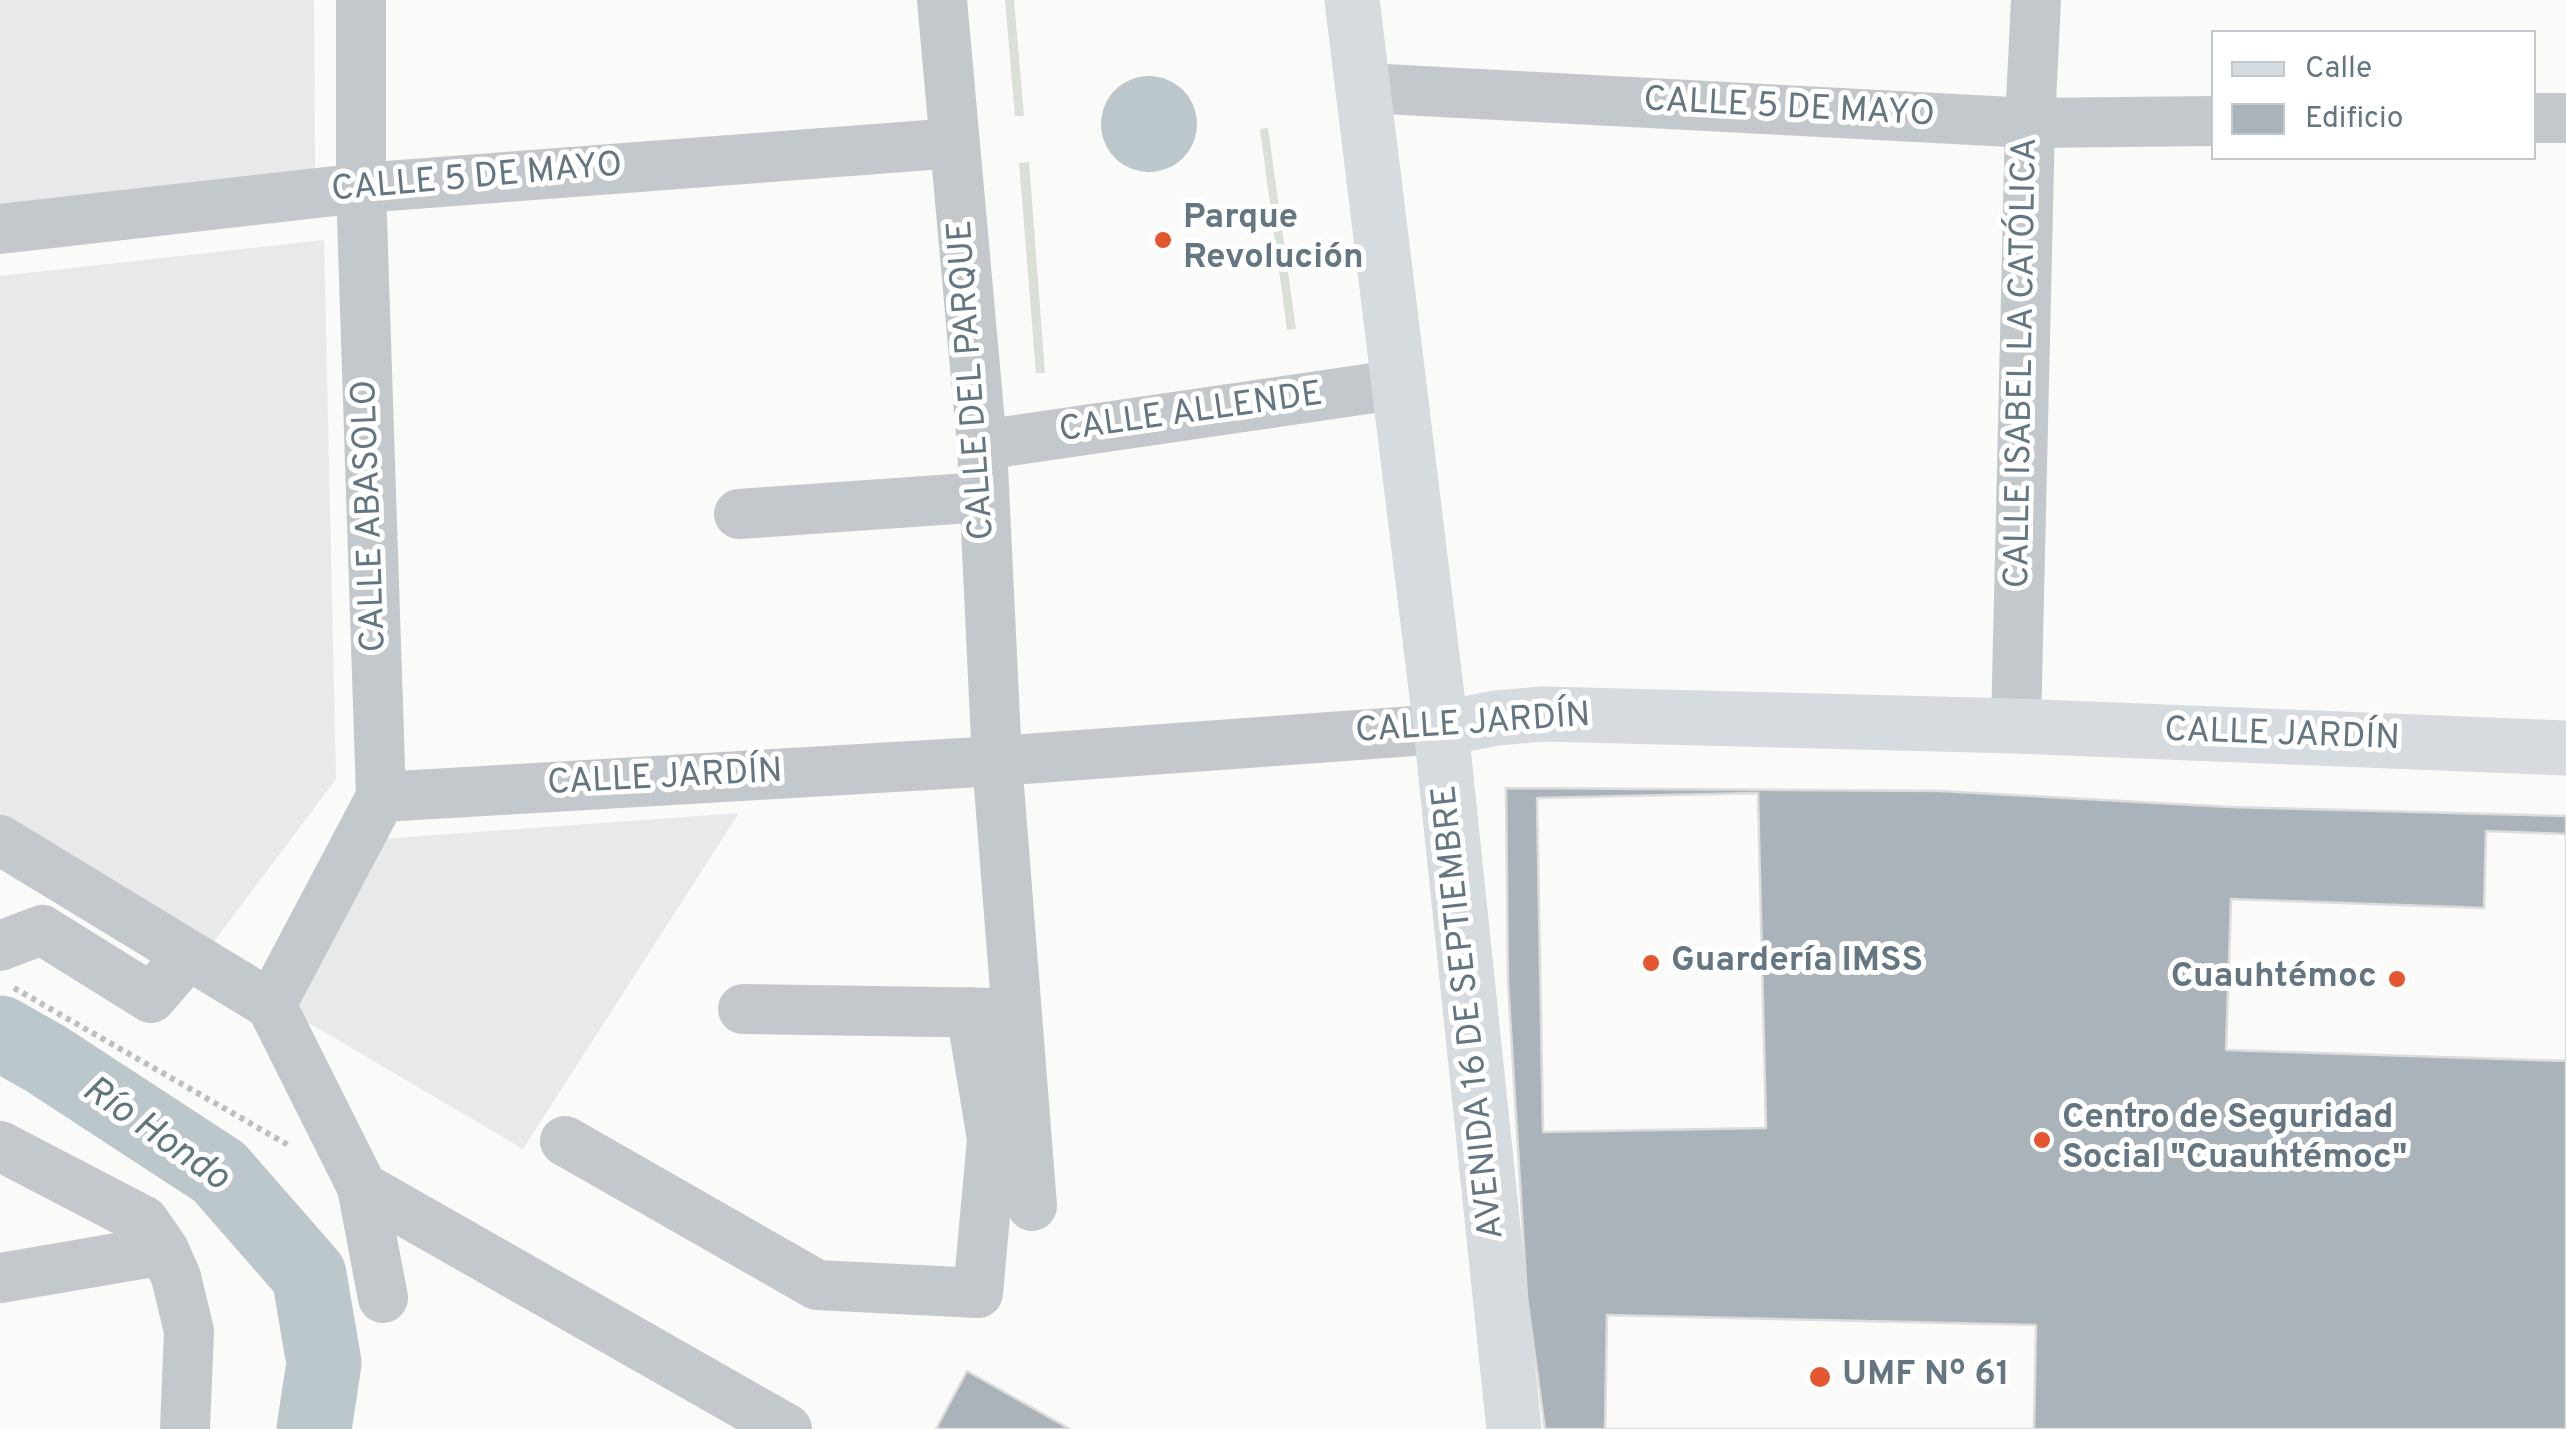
<!DOCTYPE html>
<meta charset="utf-8">
<style>
body{margin:0}
#map{position:relative;width:2566px;height:1429px;overflow:hidden;background:#fafaf8;font-family:Overpass,sans-serif}
canvas{display:block}
.legend{position:absolute;left:2211px;top:30px;width:325px;height:130px;box-sizing:border-box;background:#fff;border:2px solid #c1c8cd;margin:0;padding:12px 18px;list-style:none;font-size:30px;color:#657683}
.legend li{display:flex;align-items:center;gap:20px;height:50px}
.legend b{width:50px;border:2px solid #c1c8cd}
</style>
<div id="map">
<canvas width="2566" height="1429"></canvas>
<ul class="legend">
<li><b style="height:12px;background:#d6dbdf"></b>Calle</li>
<li><b style="height:28px;background:#aab3b9"></b>Edificio</li>
</ul>
</div>
<script>
const c = document.querySelector('canvas').getContext('2d');
c.lineJoin = 'round';
function fillPath(path, color) { c.fillStyle = color; c.fill(path, 'evenodd'); }
const toPath = rows => new Path2D(rows.map(r => 'M' + r).join(''));
function strokePath(path, color, width, dash) { c.strokeStyle = color; c.lineWidth = width; c.lineCap = dash ? 'butt' : 'round'; c.setLineDash(dash || []); c.stroke(path); }
function write(font, color, halo, rows, align = 'center') {
  c.font = font + ' Overpass,sans-serif'; c.lineWidth = 10; c.setLineDash([]); c.textBaseline = 'middle'; c.strokeStyle = halo; c.fillStyle = color; for (const [text, x, y, turn = 0] of rows) {
    c.save(); c.translate(x, y); c.rotate((+turn || 0) * Math.PI / 180); c.textAlign = isNaN(turn) ? turn : align; if (halo) c.strokeText(text, 0, 0); c.fillText(text, 0, 0); c.restore();
  }
}
fillPath(toPath([
 [0,0,314,0,315,169,0,205],
 [324,240,336,779,212,944,0,816,0,276],
 [739,813,523,1149,285,1009,381,839]
]), '#e8e9e9');
fillPath(toPath([
 [1005,0,1014,0,1024,116,1015,116],
 [1268,128,1296,329,1287,330,1260,129],
 [1029,162,1045,373,1036,373,1019,163]
]), '#dadfd7');
fillPath(toPath([
 '1101 124a48 48 0 1 1 96 0a48 48 0 1 1-96 0Z'
]), '#bbc7cb');
strokePath(toPath([
 [0,1033,46,1059,219,1172,309,1275,324,1363,314,1429]
]), '#bbc7cb', 75);
const building = toPath([
 [1506,788,1940,791,2230,807,2566,816,2566,1429,1545,1429,1527,1298,1508,982,1506,788],
 [1758,793,1766,1128,1543,1132,1537,798,1758,793],
 [2486,831,2566,834,2566,1061,2226,1050,2231,899,2484,908,2486,831],
 [1607,1315,2036,1325,2034,1429,1605,1429,1607,1315],
 [967,1371,1070,1429,936,1429,967,1371]
]);
fillPath(building, '#aab3b9');
strokePath(building, '#dcdcda', 2.5);
strokePath(toPath([
 [14,988,290,1146]
]), '#bbbfc2', 6, [5, 5]);
strokePath(toPath([
 [942,0,982,445,997,761,1032,1206],
 [1365,88,2030,123,2214,121],
 [2534,118,2566,118],
 [0,229,361,188,955,143],
 [982,445,1401,384],
 [739,514,983,497],
 [2016,726,2030,123,2036,0],
 [381,797,997,761,1441,729],
 [0,840,271,1005,362,1187,787,1429],
 [0,946,42,930,151,998,188,955],
 [271,1005,381,797,361,188,361,0],
 [743,1009,1003,1013],
 [565,1141,817,1285,978,1293,992,1139,971,1012],
 [0,1146,144,1221,164,1250,176,1277,189,1331,185,1429],
 [362,1187,383,1298],
 [0,1278,164,1250]
]), '#c3c8cc', 50);
strokePath(toPath([
 [1352,0,1441,729,1514,1429],
 [1441,729,1496,718,1543,714,2016,726,2566,748]
]), '#d6dbdf', 55);
for (const [x, y, r, color] of [
 [1163,240,10,"#e4572e"],
 [1651,963,10,"#e4572e"],
 [2397,979,10,"#e4572e"],
 [2042,1140,10,"#e4572e"],
 [1820,1377,12,"#e4572e"]
]) { const dot = new Path2D(); dot.arc(x, y, r, 0, 2 * Math.PI); c.fillStyle = color; c.fill(dot); strokePath(dot, '#fff', 4); }
write('35px', '#657683', '#fff', [
 ["CALLE 5 DE MAYO",1789,110,3],
 ["CALLE 5 DE MAYO",477,180,-5],
 ["CALLE ISABEL LA CATÓLICA",2024,363,-89],
 ["CALLE DEL PARQUE",974,380,-94],
 ["CALLE ALLENDE",1191,415,-8],
 ["CALLE ABASOLO",372,516,-92],
 ["CALLE JARDÍN",1473,726,-4],
 ["CALLE JARDÍN",2282,737,2],
 ["CALLE JARDÍN",665,780,-3],
 ["AVENIDA 16 DE SEPTIEMBRE",1471,1012,-96]
]);
write('bold 35px', '#657683', '#fff', [
 ["Parque",1183,220],
 ["Revolución",1183,260],
 ["Guardería IMSS",1671,963],
 ["Cuauhtémoc",2377,979,"right"],
 ["Centro de Seguridad",2062,1120],
 ["Social \"Cuauhtémoc\"",2062,1160],
 ["UMF Nº 61",1842,1377]
], 'left');
write('italic 38px', '#60757c', '#fff', [
 ["Río Hondo",154,1136,35]
]);
</script>
